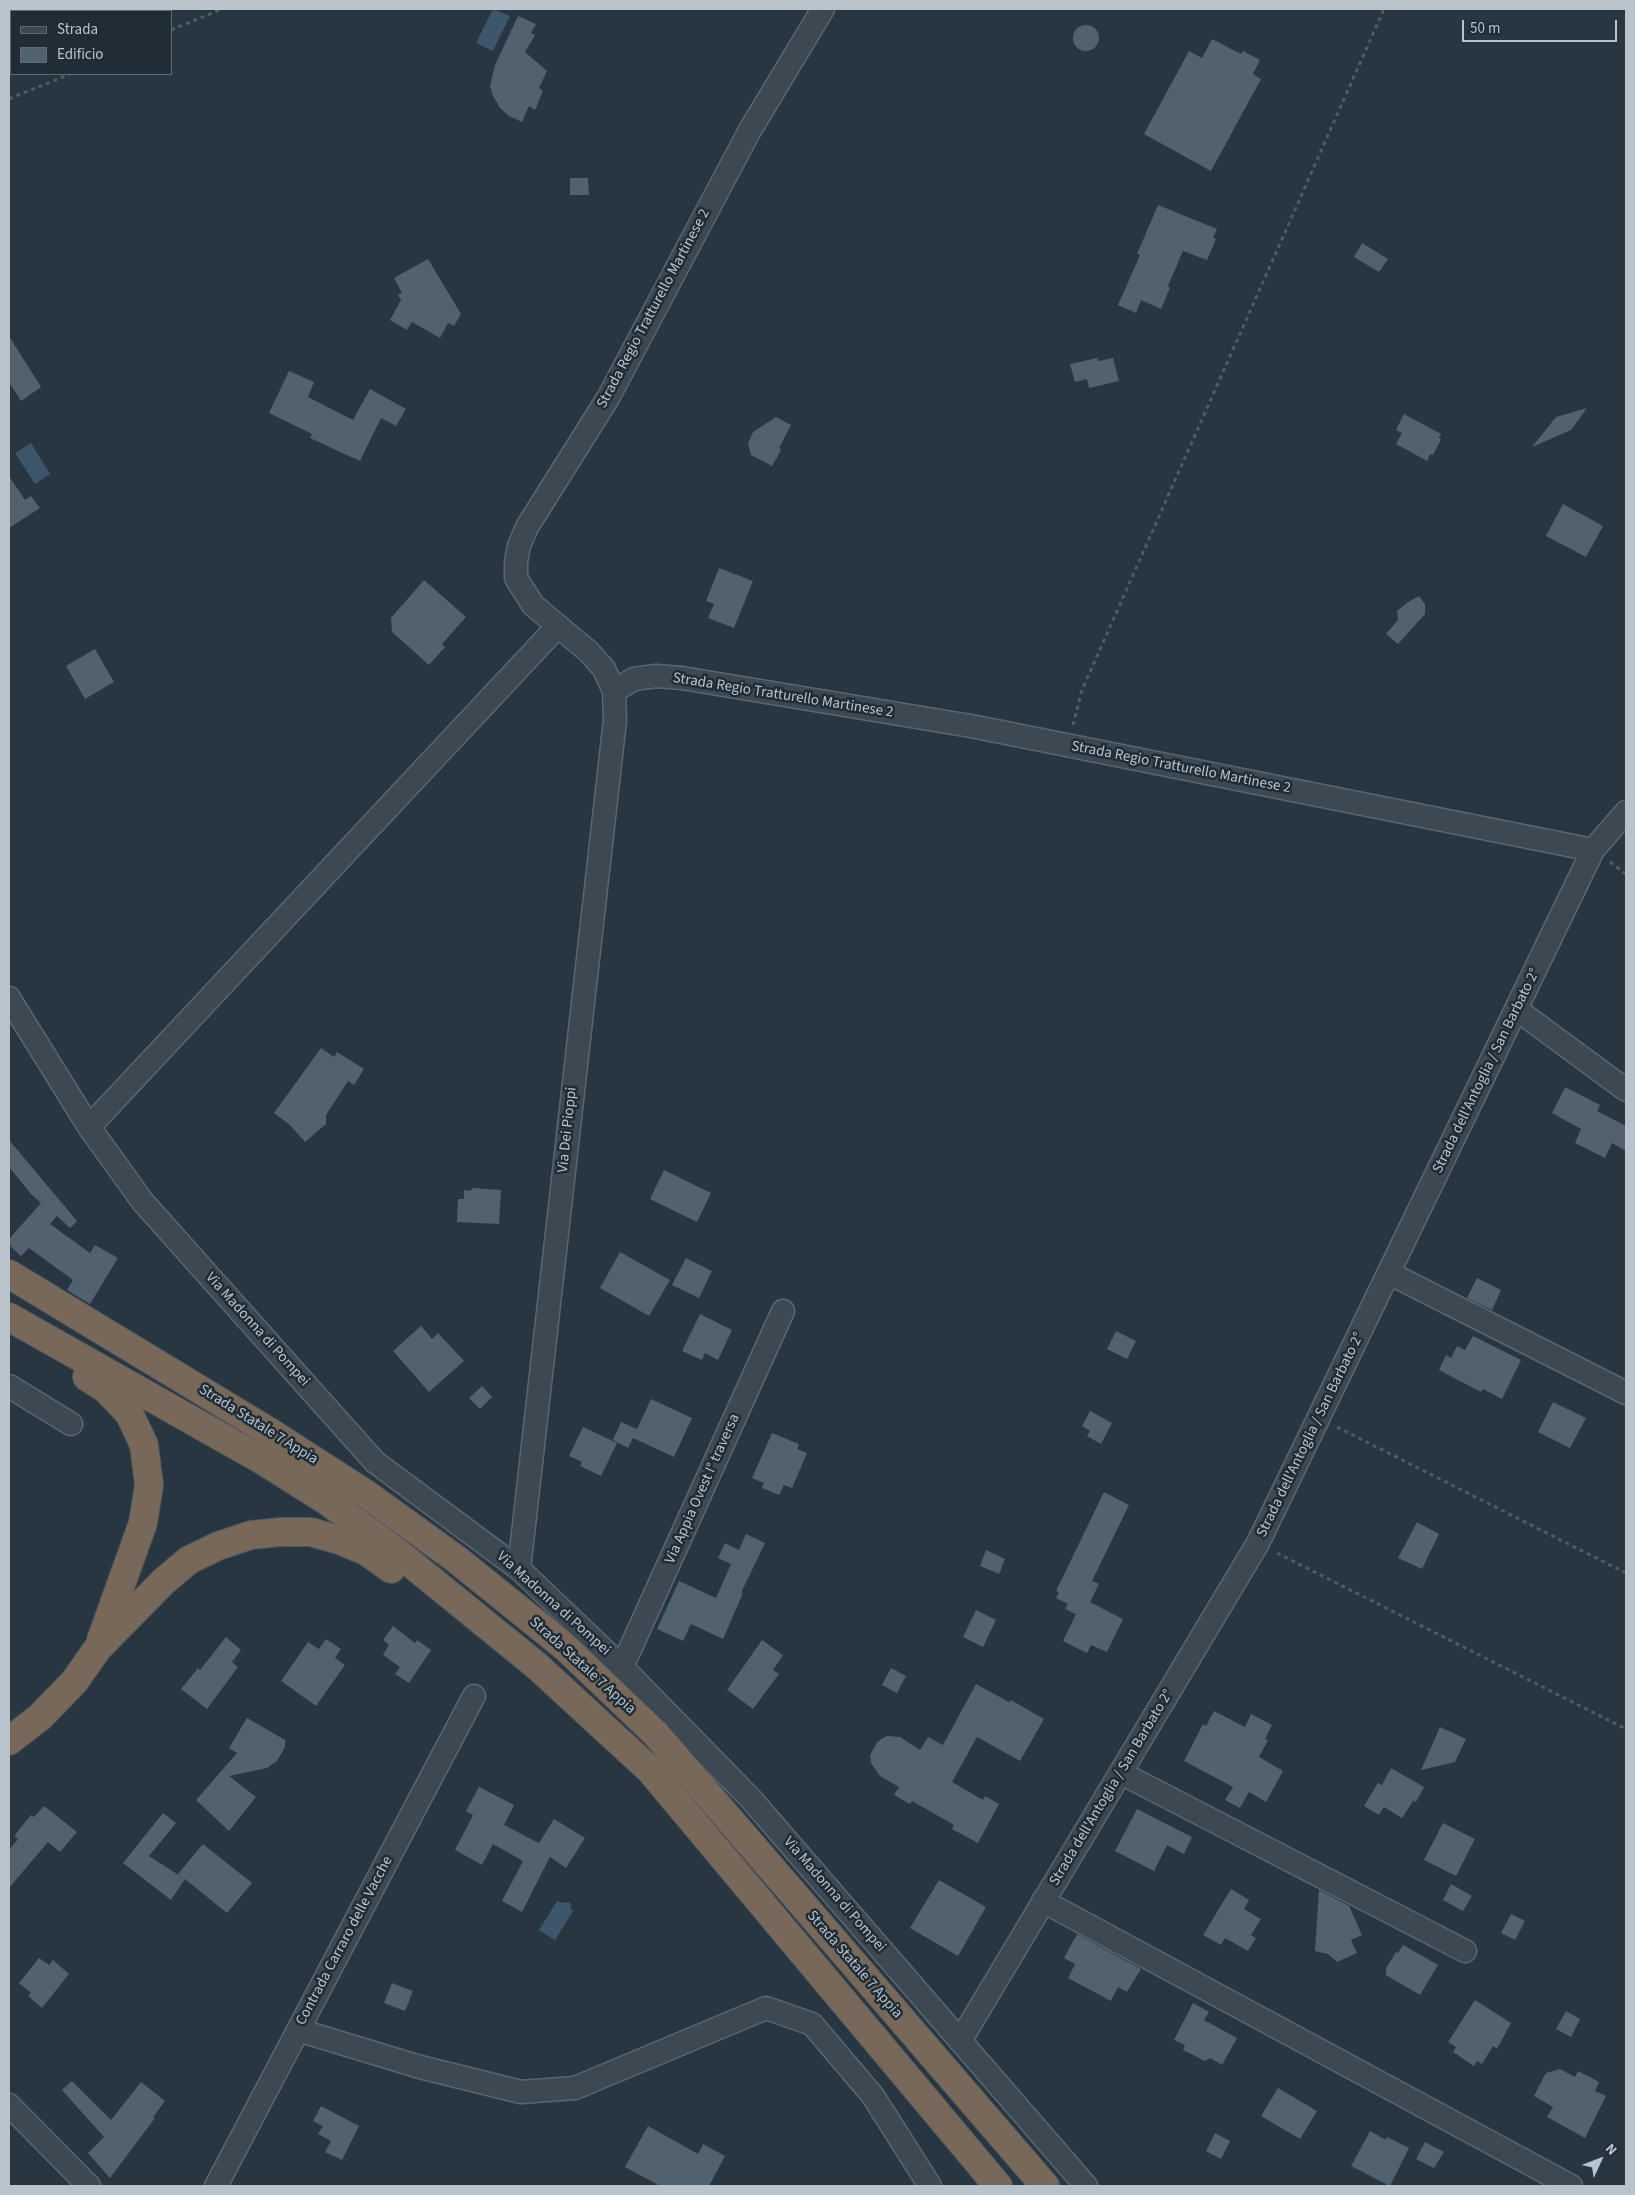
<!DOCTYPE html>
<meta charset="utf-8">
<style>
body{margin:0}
#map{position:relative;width:1635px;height:2195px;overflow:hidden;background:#283642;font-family:"Source Sans 3",sans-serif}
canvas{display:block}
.frame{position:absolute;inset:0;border:10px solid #b9c3cc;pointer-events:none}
.legend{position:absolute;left:10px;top:10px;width:162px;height:65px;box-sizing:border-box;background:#202d37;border:1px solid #5d6973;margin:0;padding:6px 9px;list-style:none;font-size:15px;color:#b9c3cc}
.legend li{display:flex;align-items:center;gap:10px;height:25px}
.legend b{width:25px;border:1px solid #5d6973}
.north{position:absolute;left:1575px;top:2135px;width:50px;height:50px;-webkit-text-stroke:4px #202d37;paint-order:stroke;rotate:47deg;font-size:14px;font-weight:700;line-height:20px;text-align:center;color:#b9c3cc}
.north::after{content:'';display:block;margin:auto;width:18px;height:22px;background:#b9c3cc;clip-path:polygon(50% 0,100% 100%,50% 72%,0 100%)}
.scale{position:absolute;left:1462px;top:20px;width:155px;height:22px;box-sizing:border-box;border:2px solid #b9c3cc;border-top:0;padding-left:6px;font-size:15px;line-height:18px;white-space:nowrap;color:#b9c3cc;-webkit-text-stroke:4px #202d37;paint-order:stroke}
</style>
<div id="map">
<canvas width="1635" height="2195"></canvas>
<div class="frame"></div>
<ul class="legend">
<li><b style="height:6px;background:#3c4852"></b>Strada</li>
<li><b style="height:14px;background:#51616d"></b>Edificio</li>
</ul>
<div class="north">N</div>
<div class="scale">50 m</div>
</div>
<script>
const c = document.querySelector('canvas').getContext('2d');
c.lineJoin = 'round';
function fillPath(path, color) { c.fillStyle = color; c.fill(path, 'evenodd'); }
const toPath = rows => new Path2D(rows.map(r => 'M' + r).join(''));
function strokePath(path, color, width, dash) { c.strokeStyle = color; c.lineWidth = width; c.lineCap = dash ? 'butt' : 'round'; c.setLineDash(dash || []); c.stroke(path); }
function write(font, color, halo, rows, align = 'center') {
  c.font = font + ' "Source Sans 3",sans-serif'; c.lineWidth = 5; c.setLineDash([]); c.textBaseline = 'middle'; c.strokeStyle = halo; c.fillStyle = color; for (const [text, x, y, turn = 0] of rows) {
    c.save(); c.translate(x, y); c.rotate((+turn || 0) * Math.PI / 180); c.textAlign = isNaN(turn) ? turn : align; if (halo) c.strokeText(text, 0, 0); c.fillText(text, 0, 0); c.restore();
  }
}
fillPath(toPath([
 [493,9,510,16,493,51,476,43],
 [31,443,50,474,35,484,15,453],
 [557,1901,562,1903,568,1902,571,1904,570,1908,573,1911,555,1940,539,1930]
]), '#3e566b');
fillPath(toPath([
 [518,16,536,24,531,33,535,35,525,52,547,71,539,88,543,91,535,110,529,106,522,122,509,116,500,108,493,96,490,86,495,65],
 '1073 38a13 13 0 1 1 26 0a13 13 0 1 1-26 0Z',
 [1212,39,1241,54,1243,51,1260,60,1253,74,1261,79,1211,171,1144,134,1189,51,1202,58],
 [570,178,588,178,589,195,570,195],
 [1158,205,1217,229,1213,238,1216,239,1207,260,1183,251,1168,286,1170,288,1161,309,1141,300,1136,313,1118,305,1140,255,1137,254],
 [1362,243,1388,259,1379,272,1354,257],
 [428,259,461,314,454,326,448,323,440,338,412,322,407,330,390,320,401,300,398,295,402,293,394,278],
 [9,336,41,387,21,401,9,382],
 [1097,358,1098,361,1113,358,1119,381,1089,388,1087,379,1075,382,1070,364],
 [289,371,314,382,308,397,353,420,370,389,406,409,396,426,381,418,360,461,310,438,312,434,269,413],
 [1587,408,1571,430,1532,447,1556,417],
 [1404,414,1441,434,1439,437,1441,439,1433,455,1430,454,1427,461,1396,444,1402,433,1396,430],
 [776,417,791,425,779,448,781,450,772,466,751,455,748,444,753,432],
 [9,476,25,500,31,496,40,508,9,528],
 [1563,504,1603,526,1586,557,1546,536],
 [719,568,753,581,734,628,708,618,714,604,706,601],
 [424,580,466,617,442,644,445,647,429,665,392,632,391,618],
 [1419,596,1425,604,1425,614,1398,644,1386,634,1398,620,1397,611,1408,602],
 [95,649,114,682,85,699,66,666],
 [321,1048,334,1057,337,1052,364,1069,354,1085,348,1081,326,1115,326,1124,305,1142,290,1125,274,1113],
 [1565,1087,1600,1105,1597,1111,1626,1126,1626,1151,1612,1143,1605,1158,1575,1143,1581,1129,1552,1113],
 [9,1140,77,1221,70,1228,57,1216,50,1224,90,1253,95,1245,118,1258,90,1304,67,1290,73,1280,29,1248,21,1256,9,1245,9,1239,41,1203,31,1194,9,1167],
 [664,1170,711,1193,697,1222,650,1199],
 [472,1188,501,1190,499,1224,457,1222,458,1199,464,1199,464,1190,471,1191],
 [620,1252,670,1280,649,1316,600,1288],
 [686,1258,712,1271,699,1298,672,1285],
 [1477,1278,1501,1290,1492,1310,1467,1298],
 [700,1314,732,1330,718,1360,705,1353,702,1360,682,1351],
 [421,1326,432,1339,438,1333,464,1361,429,1392,393,1351],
 [1116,1331,1136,1341,1127,1359,1107,1349],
 [1473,1336,1521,1360,1502,1399,1483,1389,1481,1392,1439,1370,1446,1355,1451,1358,1457,1346,1465,1350],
 [482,1386,492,1397,480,1409,469,1398],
 [651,1399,692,1418,674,1457,633,1438,628,1448,613,1440,621,1422,637,1429],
 [1553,1402,1586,1418,1570,1448,1538,1432],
 [1090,1411,1112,1423,1101,1444,1087,1436,1090,1431,1082,1426],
 [583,1427,617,1443,601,1476,580,1466,582,1462,569,1456],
 [772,1433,799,1444,797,1449,807,1453,792,1488,784,1485,779,1495,762,1488,764,1483,752,1478],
 [1104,1492,1129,1505,1092,1581,1099,1584,1090,1602,1123,1619,1107,1652,1091,1645,1087,1653,1063,1641,1076,1614,1065,1609,1068,1604,1056,1598,1059,1592,1056,1591],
 [1417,1522,1439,1534,1422,1569,1398,1558],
 [746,1534,765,1543,741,1593,743,1593,723,1639,691,1624,683,1641,657,1629,679,1581,716,1598,731,1564,718,1558,725,1543,739,1550],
 [986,1550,1005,1559,999,1574,980,1566],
 [976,1610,996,1620,983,1647,963,1637],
 [393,1626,415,1643,417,1640,431,1650,409,1683,395,1674,400,1667,383,1655,389,1645,383,1640],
 [226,1637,241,1650,232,1662,238,1667,207,1709,181,1689,198,1668,200,1670],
 [326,1639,341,1649,335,1658,345,1665,316,1706,281,1681,308,1642,319,1649],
 [762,1640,783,1655,773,1670,779,1674,753,1709,727,1690],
 [891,1668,906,1676,897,1693,882,1685],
 [976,1684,1009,1702,1011,1700,1044,1719,1020,1761,977,1737,952,1782,983,1800,985,1796,999,1804,978,1843,952,1829,954,1825,912,1801,910,1804,894,1795,899,1787,880,1776,871,1763,870,1755,878,1741,887,1736,900,1737,920,1750,928,1737,943,1745],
 [1214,1711,1245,1727,1251,1714,1272,1725,1265,1739,1268,1740,1259,1757,1283,1771,1266,1802,1249,1792,1240,1808,1225,1800,1233,1787,1184,1761,1203,1724,1206,1726],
 [247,1718,285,1740,285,1747,277,1761,267,1768,229,1776,256,1797,229,1831,196,1800,237,1753,229,1748],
 [1440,1727,1466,1739,1455,1762,1421,1770],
 [1391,1768,1424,1787,1416,1802,1413,1801,1402,1818,1384,1807,1379,1815,1364,1806,1378,1783,1382,1785],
 [479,1787,514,1805,504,1825,539,1843,554,1819,585,1838,566,1868,550,1857,522,1912,502,1901,523,1861,493,1844,482,1865,455,1850,473,1815,466,1811],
 [44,1806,77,1832,60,1852,48,1842,9,1888,9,1850,18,1839,14,1836,31,1815,34,1817],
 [1137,1809,1192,1837,1184,1854,1167,1845,1154,1871,1115,1851],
 [163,1813,176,1823,149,1856,185,1879,178,1874,203,1844,252,1883,227,1913,185,1879,171,1900,123,1863],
 [1443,1823,1475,1839,1456,1876,1424,1860],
 [939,1880,986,1907,958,1956,910,1928],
 [1451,1884,1472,1896,1463,1911,1443,1900],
 [1231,1889,1249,1900,1244,1909,1261,1919,1251,1935,1256,1938,1248,1951,1225,1938,1221,1945,1203,1935],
 [1319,1890,1349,1906,1362,1935,1351,1940,1357,1953,1337,1962,1328,1954,1315,1951],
 [1511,1914,1525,1921,1515,1940,1501,1933],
 [1077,1934,1141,1969,1127,1992,1118,1987,1111,2001,1068,1978,1075,1964,1064,1958],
 [1403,1945,1438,1965,1420,1995,1386,1975,1386,1968,1396,1952,1398,1953],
 [39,1958,49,1965,53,1960,69,1974,42,2008,28,1996,31,1993,19,1983],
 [392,1983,413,1991,405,2011,384,2003],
 [1475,2000,1511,2023,1497,2049,1493,2046,1482,2064,1477,2061,1474,2066,1453,2052,1456,2047,1448,2042],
 [1193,2003,1209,2012,1204,2020,1237,2038,1222,2065,1210,2058,1205,2061,1183,2050,1185,2045,1174,2040],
 [1566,2011,1580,2019,1571,2037,1556,2029],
 [1560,2069,1575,2077,1578,2071,1599,2082,1595,2091,1606,2096,1585,2138,1547,2117,1553,2107,1534,2096,1546,2073],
 [72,2081,111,2120,141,2082,165,2101,153,2117,155,2118,110,2178,88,2153,104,2137,62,2090],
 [1278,2088,1317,2111,1300,2139,1261,2116],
 [321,2106,359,2126,342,2160,325,2152,331,2141,318,2134,323,2126,313,2121],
 [648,2126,698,2154,703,2144,725,2156,709,2186,660,2186,625,2167],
 [1370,2131,1386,2140,1387,2137,1409,2148,1390,2186,1351,2166],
 [1215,2133,1230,2141,1221,2159,1206,2151],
 [1425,2142,1444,2152,1434,2168,1416,2159]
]), '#51616d');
const minor = toPath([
 [823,9,750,130,608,398,527,527,519,546,516,562,516,578,533,605,589,652,604,669,614,691,634,679,656,676,682,678,971,726,1593,850],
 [9,998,89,1127,143,1202,375,1462,519,1569,622,1667,750,1798,1086,2186],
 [1516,1009,1626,1090],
 [89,1127,557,627],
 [1389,1273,1626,1393],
 [9,1386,71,1424],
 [519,1569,615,720,614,691],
 [622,1667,783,1311],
 [1121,1773,1465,1951],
 [1043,1901,1571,2186],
 [298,2030,420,2067,521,2092,575,2088,766,2008,812,2024,873,2096,930,2186],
 [960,2041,1258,1543,1593,850,1626,812],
 [9,2105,89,2186],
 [216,2186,474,1696]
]);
const highway = toPath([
 [9,1274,273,1434,366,1494,456,1559,564,1646,655,1733,1045,2186],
 [9,1317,262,1460,327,1501,392,1548,537,1666,650,1770,998,2186],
 [87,1377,106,1389,129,1413,144,1445,149,1485,143,1523,101,1640],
 [9,1741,40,1717,74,1682,98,1648,164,1581,189,1560,218,1546,251,1535,280,1532,311,1532,339,1540,366,1551,391,1569]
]);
strokePath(minor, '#5a666f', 25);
strokePath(highway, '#46535c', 30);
strokePath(toPath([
 [171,30,222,9],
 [9,99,70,74],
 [1073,725,1082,690,1384,9],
 [1610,862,1626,874],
 [1337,1427,1626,1573],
 [1277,1553,1626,1729]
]), '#485f5f', 3, [4, 4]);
strokePath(minor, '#3c4852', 22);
strokePath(highway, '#786859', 28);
write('15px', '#b9c3cc', '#202d37', [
 ["Strada Regio Tratturello Martinese 2",654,309,-62],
 ["Strada Regio Tratturello Martinese 2",783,696,9],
 ["Strada Regio Tratturello Martinese 2",1181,768,11],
 ["Strada dell'Antoglia / San Barbato 2°",1487,1071,-64],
 ["Via Dei Pioppi",568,1130,-84],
 ["Via Madonna di Pompei",257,1330,48],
 ["Strada Statale 7 Appia",258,1425,32],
 ["Strada dell'Antoglia / San Barbato 2°",1311,1435,-64],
 ["Via Appia Ovest I° traversa",703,1489,-66],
 ["Via Madonna di Pompei",553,1604,42],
 ["Strada Statale 7 Appia",582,1666,42],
 ["Strada dell'Antoglia / San Barbato 2°",1112,1788,-59],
 ["Via Madonna di Pompei",834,1895,49],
 ["Contrada Carraro delle Vacche",345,1941,-62],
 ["Strada Statale 7 Appia",854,1965,49]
]);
</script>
